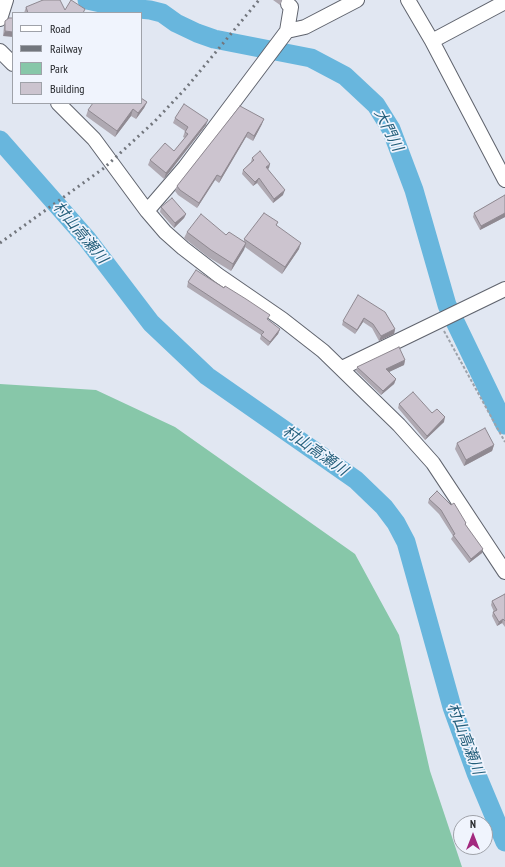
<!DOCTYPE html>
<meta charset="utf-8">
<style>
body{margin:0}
#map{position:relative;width:505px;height:867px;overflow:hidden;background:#e1e7f2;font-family:"PT Sans Narrow",sans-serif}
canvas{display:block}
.legend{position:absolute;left:12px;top:12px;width:130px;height:92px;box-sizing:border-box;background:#f0f4fd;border:1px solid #9fa2a9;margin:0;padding:5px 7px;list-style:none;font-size:12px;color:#25272b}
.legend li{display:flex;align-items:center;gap:8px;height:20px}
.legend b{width:20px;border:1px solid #9fa2a9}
.north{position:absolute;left:453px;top:815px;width:40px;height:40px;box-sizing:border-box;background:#f0f4fd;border:1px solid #9fa2a9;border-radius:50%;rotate:0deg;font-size:11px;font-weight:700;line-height:16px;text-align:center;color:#25272b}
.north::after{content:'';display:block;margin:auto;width:14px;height:18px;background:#a3297f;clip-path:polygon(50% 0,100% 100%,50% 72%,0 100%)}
</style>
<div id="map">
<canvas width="505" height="867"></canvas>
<ul class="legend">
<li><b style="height:5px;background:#fff"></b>Road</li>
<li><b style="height:5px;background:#72767d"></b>Railway</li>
<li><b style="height:11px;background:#87c7a9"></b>Park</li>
<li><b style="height:11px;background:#ccc4cf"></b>Building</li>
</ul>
<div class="north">N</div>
</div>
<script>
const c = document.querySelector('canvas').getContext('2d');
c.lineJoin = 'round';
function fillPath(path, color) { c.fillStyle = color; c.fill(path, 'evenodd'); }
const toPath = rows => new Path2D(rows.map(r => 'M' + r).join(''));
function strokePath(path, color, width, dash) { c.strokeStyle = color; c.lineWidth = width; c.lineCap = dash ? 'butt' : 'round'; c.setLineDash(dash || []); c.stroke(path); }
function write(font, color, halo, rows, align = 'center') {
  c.font = font + ' "PT Sans Narrow","Noto Sans JP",sans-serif'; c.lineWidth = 3.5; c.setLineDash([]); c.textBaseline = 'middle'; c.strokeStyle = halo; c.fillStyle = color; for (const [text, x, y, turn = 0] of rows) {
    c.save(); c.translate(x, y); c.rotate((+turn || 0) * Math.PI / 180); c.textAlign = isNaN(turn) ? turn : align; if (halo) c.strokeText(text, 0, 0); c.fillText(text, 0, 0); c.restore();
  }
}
fillPath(toPath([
 [0,384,96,390,175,427,355,554,399,635,430,771,462,867,0,867]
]), '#87c7a9');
strokePath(toPath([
 [87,0,119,7,150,10,162,13,176,23,197,33,214,39,311,58,345,76,376,105,391,129,414,190,447,305,505,425],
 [0,140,87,239,151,323,207,376,356,480,384,507,396,523,406,542,452,707,476,773,505,842]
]), '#68b6dd', 19);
const minor = toPath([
 [408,0,432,41,505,180],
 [0,19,6,0],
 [287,31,305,27,357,0],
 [432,41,505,2],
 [0,51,13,64],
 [58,103,94,139,147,211,165,232,183,248,218,275,282,319,323,351,399,425,433,463,505,572],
 [147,211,185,167,287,31,291,7,288,4],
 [342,368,505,289]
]);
strokePath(minor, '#60646e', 16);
strokePath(toPath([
 [444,331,505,442]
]), '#9da2aa', 2, [3, 2]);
strokePath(minor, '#fff', 14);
strokePath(toPath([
 [0,243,104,168,155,121,186,88,259,0]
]), '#72767d', 3, [2, 4]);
fillPath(toPath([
 [273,0,282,0,280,5],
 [26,7,65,10,84,13,24,13],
 [13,18,3,36,4,26,5,21],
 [147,102,144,108,136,119,131,116,115,137,86,116,88,110],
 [240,106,262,124,253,141,246,137,219,183,215,180,197,208,178,195,175,191,177,186],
 [175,118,206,125,164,179,148,165,150,160,174,151,185,138,183,137,185,131,173,123],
 [252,158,269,168,268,169,283,195,273,203,257,183,253,186,242,174,243,170,251,162],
 [505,195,505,217,480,230,473,217,474,213],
 [161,207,186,214,184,218,174,228,160,212],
 [278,222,276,226,299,249,282,274,245,247,231,271,208,257,184,238,187,232,226,235,244,241,244,239],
 [188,282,268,320,280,329,278,334,268,346,260,339,261,335,187,287],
 [385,312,395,329,394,334,379,341,372,328,363,322,355,334,342,325,343,321],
 [405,360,404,365,388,372,396,379,394,384,381,395,356,371,357,367],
 [399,404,432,413,444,422,425,440,398,408],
 [457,443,494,445,492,451,464,466,455,449],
 [429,499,466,523,465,525,482,553,469,563,451,539,453,536,439,514,428,503],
 [505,594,505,627,502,623,497,626,492,616,493,612,494,612,491,605,492,601]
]), '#afa9b2');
fillPath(toPath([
 [5,31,13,32,13,37,3,36],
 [147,102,144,108,136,119,138,113],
 [133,109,131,116,115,137,117,131],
 [264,119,262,124,253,141,254,136],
 [208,120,206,125,164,179,166,173],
 [248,132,246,137,219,183,221,177],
 [270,164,269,168,265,171,266,167],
 [217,175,215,180,197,208,199,203],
 [259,178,257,183,253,186,255,182],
 [285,190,283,195,273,203,274,199],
 [505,213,505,217,480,230,481,226],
 [186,214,184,218,174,228,175,223],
 [246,243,244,250,231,271,233,264],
 [301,243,299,249,282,274,285,267],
 [364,318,363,322,355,334,357,330],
 [280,329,278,334,268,346,270,342],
 [395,329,394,334,379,341,381,336],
 [405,360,404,365,385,374,386,369],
 [396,379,394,384,381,395,383,391],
 [445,417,444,422,425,440,427,436],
 [494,445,492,451,464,466,466,460],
 [483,549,482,553,469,563,471,559],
 [503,619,502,623,497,626,499,622]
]), '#8f8991');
const building = toPath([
 [43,0,60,0,65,10,71,0,85,9,83,13,28,13,26,7,43,0],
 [9,18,13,18,13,32,5,31,5,21,9,18],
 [141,98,147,102,138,113,133,109,117,131,88,110,93,103,141,103,141,98],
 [184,104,208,120,166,173,150,160,165,143,174,151,188,134,185,132,188,127,175,118,184,104],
 [240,106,264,119,254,136,248,132,221,177,217,175,199,203,180,190,177,186,240,106],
 [260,151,270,164,266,167,285,190,274,199,259,178,255,182,243,170,254,160,252,158,260,151],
 [505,195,505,213,481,226,474,213,505,195],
 [172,198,186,214,175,223,161,207,172,198],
 [264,213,278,222,276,225,301,243,285,267,244,239,264,213],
 [201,214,226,235,229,232,246,243,233,264,211,250,187,232,201,214],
 [196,270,224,288,225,286,246,299,270,315,267,319,280,329,270,342,261,335,264,332,188,282,196,270],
 [358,295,385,312,395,329,381,336,373,324,364,318,357,330,343,321,358,295],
 [399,347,405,360,386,369,396,379,383,391,357,367,399,347],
 [413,392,432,413,437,409,445,417,427,436,399,404,413,392],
 [485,428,494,445,466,460,457,443,485,428],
 [437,491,451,505,454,503,466,523,465,524,483,549,471,559,453,535,455,534,441,510,429,499,437,491],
 [505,594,505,621,503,619,499,622,493,612,497,610,492,601,505,594]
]);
fillPath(building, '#ccc4cf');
strokePath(building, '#8f8991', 1);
write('italic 15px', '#245f7b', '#f0f4fd', [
 ["大門川",388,130,63],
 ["村山高瀬川",80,233,50],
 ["村山高瀬川",315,451,35],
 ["村山高瀬川",465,739,69]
]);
</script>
